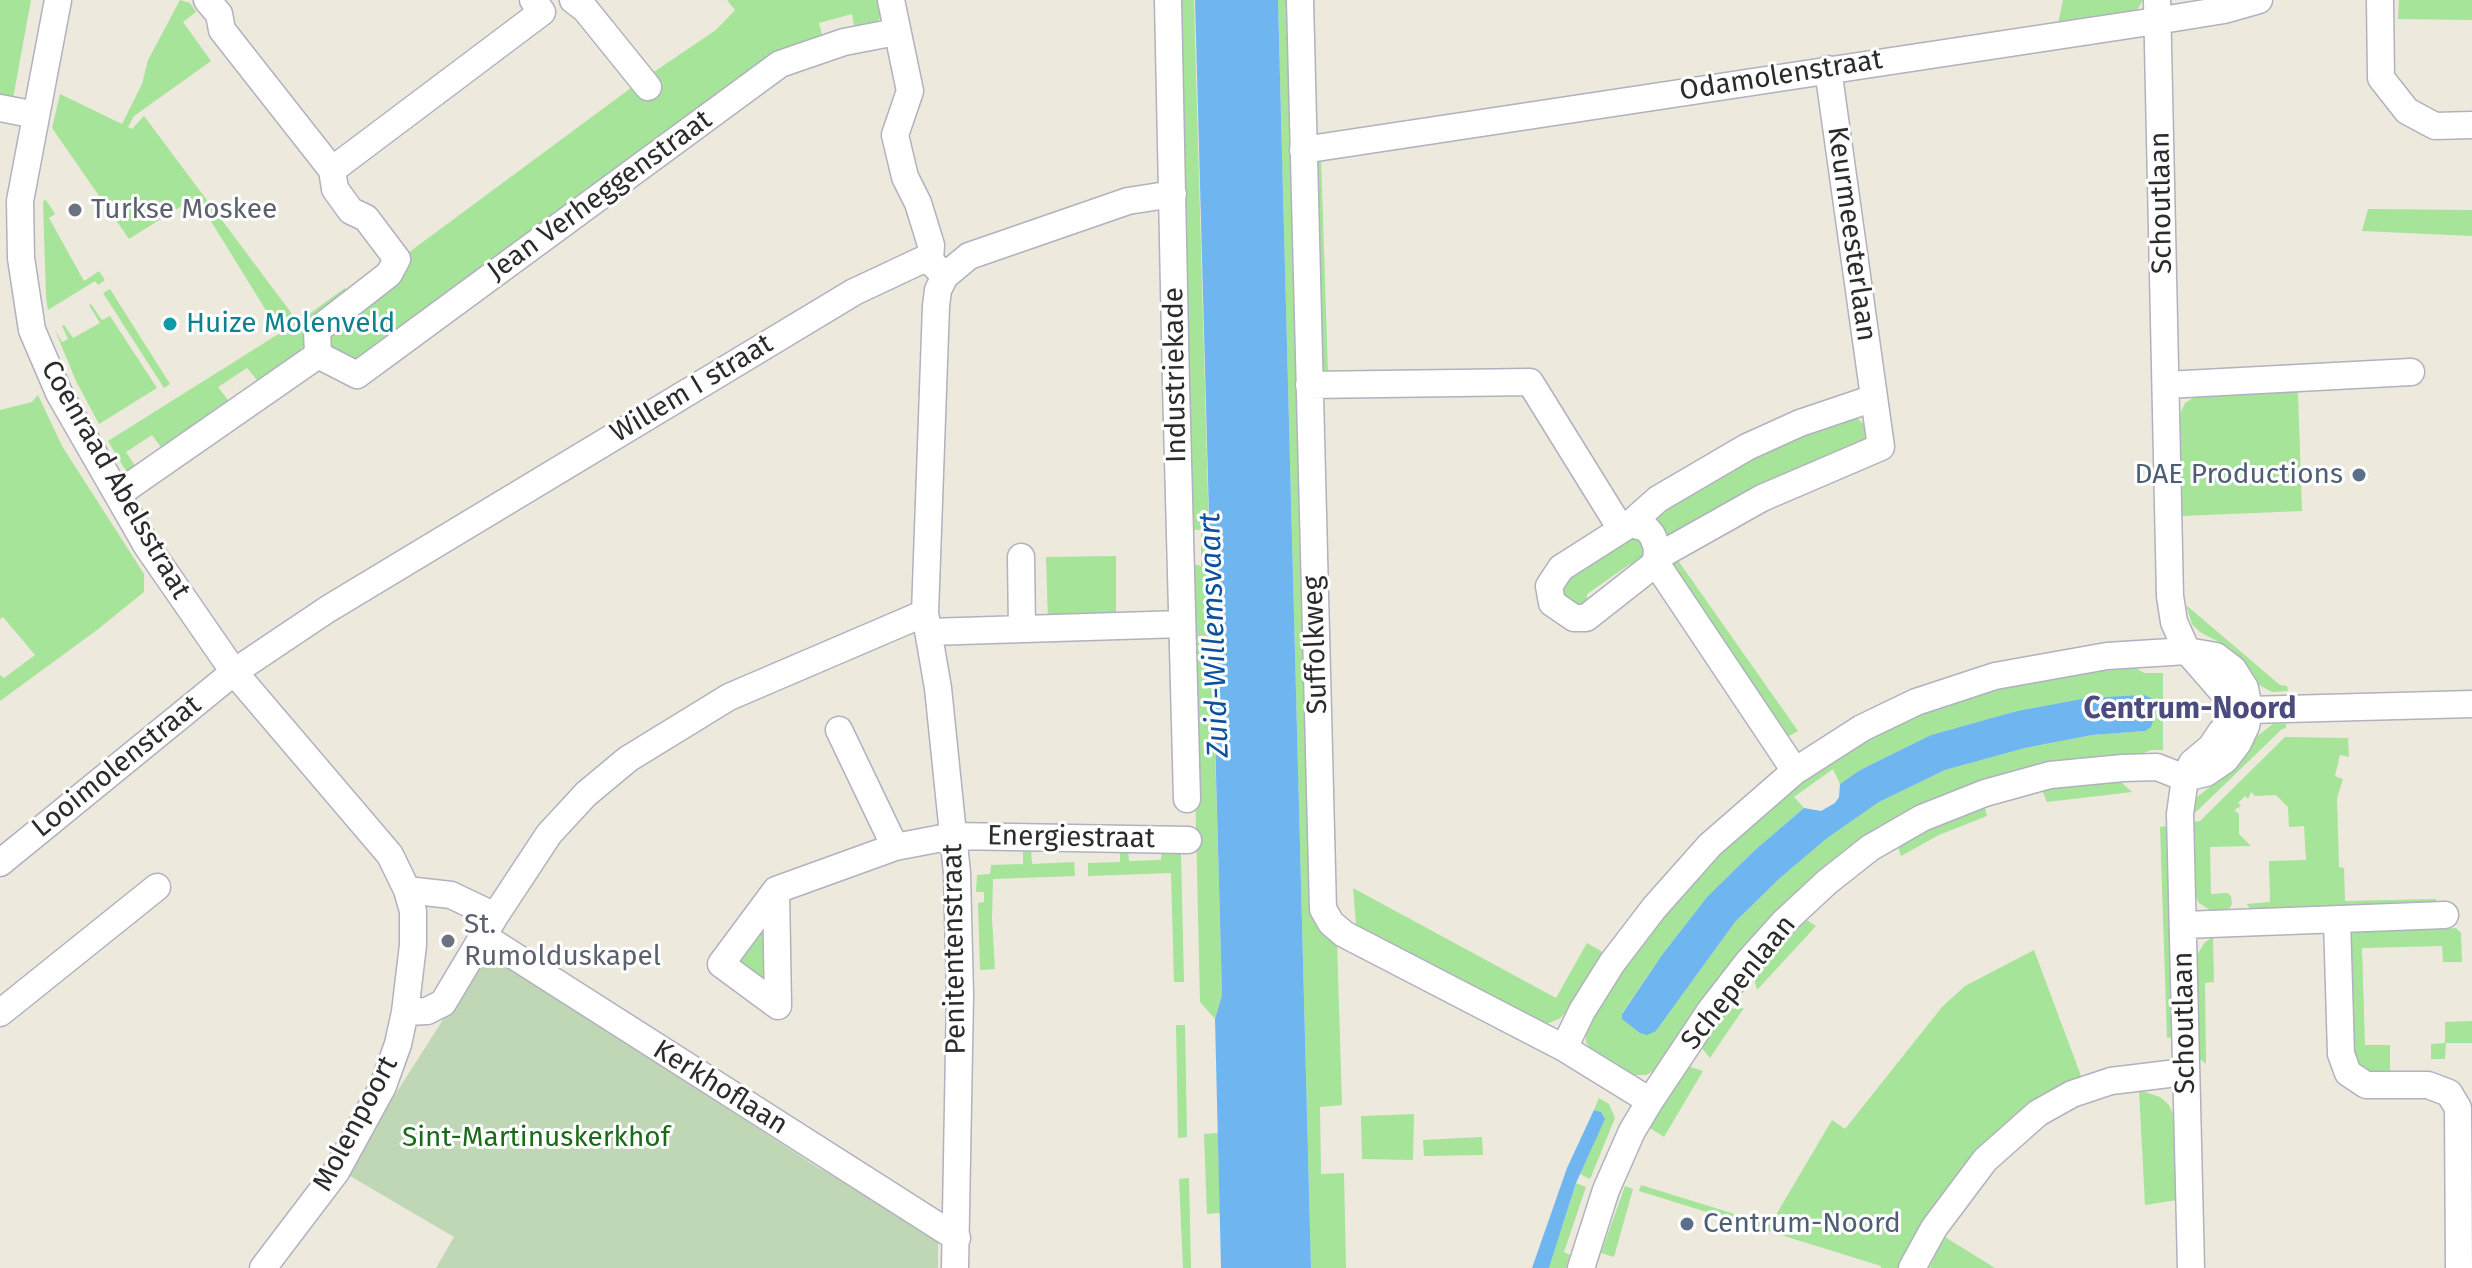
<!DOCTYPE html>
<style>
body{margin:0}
canvas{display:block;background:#ede9dd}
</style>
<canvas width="2472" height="1268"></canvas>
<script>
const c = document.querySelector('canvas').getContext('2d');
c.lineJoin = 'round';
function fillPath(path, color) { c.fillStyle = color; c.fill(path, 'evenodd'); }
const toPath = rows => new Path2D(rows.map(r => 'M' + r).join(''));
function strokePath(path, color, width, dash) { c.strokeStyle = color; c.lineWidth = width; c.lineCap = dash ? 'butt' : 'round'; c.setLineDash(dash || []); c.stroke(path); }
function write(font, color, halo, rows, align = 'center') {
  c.font = font + ' "Fira Sans",sans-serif'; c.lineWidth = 6; c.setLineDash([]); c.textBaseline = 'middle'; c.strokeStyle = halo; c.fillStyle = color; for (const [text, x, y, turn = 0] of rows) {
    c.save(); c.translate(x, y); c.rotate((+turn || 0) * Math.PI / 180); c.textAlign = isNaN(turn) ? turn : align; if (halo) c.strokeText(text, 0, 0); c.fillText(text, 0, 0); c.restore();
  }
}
fillPath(toPath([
 [0,0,31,0,12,104,0,102],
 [180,0,190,3,196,12,183,22,211,61,134,116,128,127,132,129,144,116,298,322,345,288,348,295,311,327,304,346,293,357,257,380,247,368,218,387,228,400,161,447,152,435,126,452,135,466,126,471,108,441,280,333,196,197,129,239,52,128,60,94,122,124,142,84,148,60],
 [727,0,880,0,881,16,873,29,855,32,852,14,819,23,823,39,782,51,338,371,326,331,385,270,639,82,716,30,735,10],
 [1180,0,1194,0,1222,995,1215,1019,1200,1002,1190,563,1201,566,1201,530,1189,530,1187,393,1190,386],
 [1278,0,1289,0,1337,940,1342,1105,1320,1107,1321,1174,1344,1173,1346,1268,1311,1268],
 [2063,0,2143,0,2136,12,2058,24],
 [2399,0,2472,0,2472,20,2398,19],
 [1321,158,1328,373,1319,368,1316,163],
 [46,200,55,214,49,218,84,281,99,271,105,280,98,285,95,281,48,310,46,297,43,201],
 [2368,209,2472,210,2472,236,2362,231],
 [110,289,170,384,164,388,103,293],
 [91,304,102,320,110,316,157,388,99,424,76,381,55,330,62,342,68,339,62,326,64,325,73,338,100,323,89,305],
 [2298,392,2302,511,2182,516,2179,417,2185,403,2198,395],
 [38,395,62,446,144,574,144,592,97,630,0,701,0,675,4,678,35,655,3,617,0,619,0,410,32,402],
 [1849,417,1858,419,1864,424,1865,440,1674,538,1661,532,1657,524,1659,512,1783,441],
 [1637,536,1645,543,1647,552,1638,566,1630,564,1587,594,1587,601,1579,606,1562,599,1561,580,1567,574,1574,575,1616,548,1618,539],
 [1116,556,1116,620,1048,621,1046,557],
 [1677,559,1798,731,1789,736,1776,731,1672,567],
 [2186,605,2280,685,2287,686,2288,691,2272,692,2254,682,2242,661,2230,648,2200,632,2192,624],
 [2136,668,2144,673,2163,673,2163,750,2151,750,2136,756,1878,831,1657,1069,1646,1075,1630,1075,1593,1052,1586,1042,1585,1031,1588,1018,1659,918,1759,812,1828,761,1900,721,1980,693,2058,675],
 [2087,698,2145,731,2092,735,2025,748,1945,770,1879,802,1826,839,1780,878,1735,922,1656,1031,1622,1013,1662,955,1707,897,1755,850,1804,808,1794,797,1833,769,1840,784,1860,770,1931,735,2017,711],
 [2273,724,2286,724,2286,728,2282,729,2196,812,2192,812,2197,797,2228,773,2252,740],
 [2285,737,2348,738,2349,757,2340,755,2335,776,2343,779,2337,798,2339,867,2344,868,2345,901,2436,899,2436,906,2251,911,2247,904,2270,902,2269,861,2306,860,2304,826,2289,827,2288,807,2276,795,2255,796,2251,792,2248,799,2245,796,2238,803,2241,806,2234,810,2239,814,2239,834,2251,846,2210,847,2211,894,2227,893,2231,896,2232,904,2228,911,2221,913,2210,910,2199,903,2193,891,2190,822,2200,821],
 [2121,778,2122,783,2132,792,2047,802,2041,788],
 [1984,804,1987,816,1939,835,1901,856,1898,847,1934,826],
 [2166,826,2173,1037,2167,1038,2160,827],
 [1162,845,1180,851,1181,855,1184,982,1174,982,1171,873,1088,876,1088,863,1120,862,1120,846,1128,846,1129,861,1161,860],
 [1031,849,1032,864,1074,862,1075,876,993,879,992,919,995,969,980,970,978,903,984,902,984,892,976,892,977,875,990,874,991,865,1023,864,1023,850],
 [1353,888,1556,998,1587,943,1606,954,1570,1009,1559,1019,1546,1024,1534,1023,1356,925],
 [765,914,766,982,739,964,734,952],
 [1805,919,1816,926,1757,990,1753,974],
 [2456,928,2461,933,2462,962,2443,962,2442,946,2362,948,2365,1045,2390,1045,2390,1076,2378,1077,2358,1066,2352,1054,2347,932],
 [2213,937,2214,982,2205,983,2206,1064,2196,1056,2194,960,2205,942],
 [2034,950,2081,1076,2030,1104,1901,1268,1881,1268,1881,1266,1639,1191,1641,1185,1770,1225,1832,1120,1845,1129,1942,1007,1965,986],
 [1744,1008,1720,1043,1710,1058,1700,1046,1725,1009],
 [2472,1021,2472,1043,2446,1043,2445,1059,2431,1059,2431,1044,2445,1043,2445,1022],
 [1176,1025,1185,1025,1187,1137,1178,1138],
 [1687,1066,1703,1071,1664,1137,1650,1128],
 [2139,1090,2160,1097,2169,1105,2173,1114,2177,1200,2145,1205],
 [1599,1098,1609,1104,1615,1118,1590,1179,1580,1174,1604,1119,1601,1112,1594,1110],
 [1414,1114,1413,1160,1362,1159,1361,1116],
 [1218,1133,1220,1213,1207,1214,1204,1134],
 [1482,1137,1483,1155,1424,1156,1423,1140],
 [1189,1178,1191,1268,1183,1268,1179,1179],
 [1576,1183,1586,1187,1564,1252,1570,1255,1566,1268,1549,1268],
 [1625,1186,1633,1189,1614,1257,1601,1253],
 [1945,1237,1995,1268,1929,1268]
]), '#a5e499');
fillPath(toPath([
 [485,954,539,986,817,1167,883,1204,938,1224,938,1268,436,1268,454,1237,345,1173]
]), '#bfd7b4');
fillPath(toPath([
 [1195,0,1278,0,1311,1268,1221,1268,1215,1019,1222,995],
 [2144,695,2151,698,2156,713,2151,727,2145,731,2092,735,2025,748,1945,770,1879,802,1826,839,1780,878,1735,922,1656,1031,1647,1035,1640,1033,1622,1019,1622,1014,1662,955,1707,897,1755,850,1804,808,1821,811,1835,803,1839,797,1840,784,1860,770,1931,735,2017,711,2087,698],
 [1594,1110,1601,1112,1605,1119,1576,1183,1549,1268,1532,1268,1567,1168]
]), '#6fb6f0');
const minor = toPath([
 [58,0,20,201,21,258,32,330,59,393,147,546,234,672,390,855,407,890,451,895,495,916],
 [207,0,219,14,222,30,332,170,335,189,351,211,366,218,397,259,389,274,317,330,318,355],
 [573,0,585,9,648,87],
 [891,0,910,91,895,135,905,177,918,203,931,245,930,261],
 [1168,0,1176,385,1187,799],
 [1300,0,1323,909,1331,923,1344,934,1564,1048,1650,1101],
 [2157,0,2170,596,2174,622,2187,651,2221,690,2249,710],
 [2380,0,2381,78,2407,111,2435,126,2472,125],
 [0,108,36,115],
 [1303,150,2156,21,2224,10,2259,0],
 [332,170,542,12,533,0],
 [1309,385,1530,382,1621,529],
 [2166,385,2411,372],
 [118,494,318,355,357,375,780,64,844,42,896,32],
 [1630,524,1646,528,1652,535,1657,547,1656,563,1586,618,1574,618,1552,603,1549,586,1561,568,1630,524],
 [1630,524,1658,499,1747,447,1800,423,1874,398],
 [1021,557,1022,629],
 [1657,557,1762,498,1881,447,1828,69],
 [1656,563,1795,771],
 [929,632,1182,624],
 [2249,710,2472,704],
 [839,730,895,847],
 [0,863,234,672,328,609,854,292,920,261,930,261,945,276],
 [776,890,778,1006,721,964,776,890,895,847,953,836,1188,840],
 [2337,920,2341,1054,2348,1073,2366,1085,2428,1085,2449,1093,2458,1108,2459,1268],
 [2184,925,2445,915],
 [483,936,957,1238],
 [405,1012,427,1011,443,1003,495,916,549,834,586,794,628,759,729,697,925,613],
 [0,1013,157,887],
 [1564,1048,1582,1011,1612,963,1654,908,1710,845,1795,771,1862,728,1916,702,1995,676,2107,656,2187,651,2216,656,2233,669,2245,688,2249,710,2246,726,2238,743,2225,760,2206,773,2185,778],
 [263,1268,336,1172,383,1086,398,1044,405,1012,413,945,413,911,407,890],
 [955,1268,960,995,957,873,938,688,925,613,936,306,938,290,945,276,969,256,1128,201,1173,194],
 [1581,1268,1606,1190,1632,1131,1650,1101,1710,1011,1748,962,1784,922,1827,882,1870,848,1922,818,1985,793,2050,775,2123,768,2157,767,2185,778],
 [1912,1268,1934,1228,1985,1160,2038,1113,2072,1094,2111,1081,2185,1072],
 [2191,1268,2180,814,2185,778,2192,763,2211,747,2221,732,2249,710]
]);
strokePath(minor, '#b1b1bf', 29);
strokePath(minor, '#fff', 26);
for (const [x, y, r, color] of [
 [75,210,8,"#6b7280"],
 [170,324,8,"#0f9aa8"],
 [2359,475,8,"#5c6f8a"],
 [448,941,8,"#6b7280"],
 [1687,1224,8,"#5c6f8a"]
]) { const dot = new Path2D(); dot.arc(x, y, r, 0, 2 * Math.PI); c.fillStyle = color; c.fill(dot); strokePath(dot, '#fff', 3); }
write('28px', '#2b2b2b', '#fff', [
 ["Odamolenstraat",1781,76,-9],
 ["Jean Verheggenstraat",600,196,-36],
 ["Schoutlaan",2162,203,-91],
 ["Keurmeesterlaan",1851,234,82],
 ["Industriekade",1176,375,-91],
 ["Willem I straat",692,389,-31],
 ["Coenraad Abelsstraat",115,480,60],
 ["Suffolkweg",1316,645,-92],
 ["Looimolenstraat",117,767,-39],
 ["Energiestraat",1071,838,1],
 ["Penitentenstraat",955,949,-91],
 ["Schepenlaan",1739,983,-51],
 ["Schoutlaan",2185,1023,-91],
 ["Kerkhoflaan",720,1088,32],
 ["Molenpoort",356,1124,-62]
]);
write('28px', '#5b616d', '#fff', [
 ["Turkse Moskee",91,210],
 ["St.",464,925],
 ["Rumolduskapel",464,957]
], 'left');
write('28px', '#0d838f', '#fff', [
 ["Huize Molenveld",186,324]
], 'left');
write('28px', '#4e5e75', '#fff', [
 ["DAE Productions",2343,475],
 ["Centrum-Noord",1703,1224,"left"]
], 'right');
write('28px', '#1b6a19', '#fff', [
 ["Sint-Martinuskerkhof",536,1138]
]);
write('italic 30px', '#0c519f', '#fff', [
 ["Zuid-Willemsvaart",1215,635,-92]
]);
write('bold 30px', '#4b4b7d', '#fff', [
 ["Centrum-Noord",2190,710]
]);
</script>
